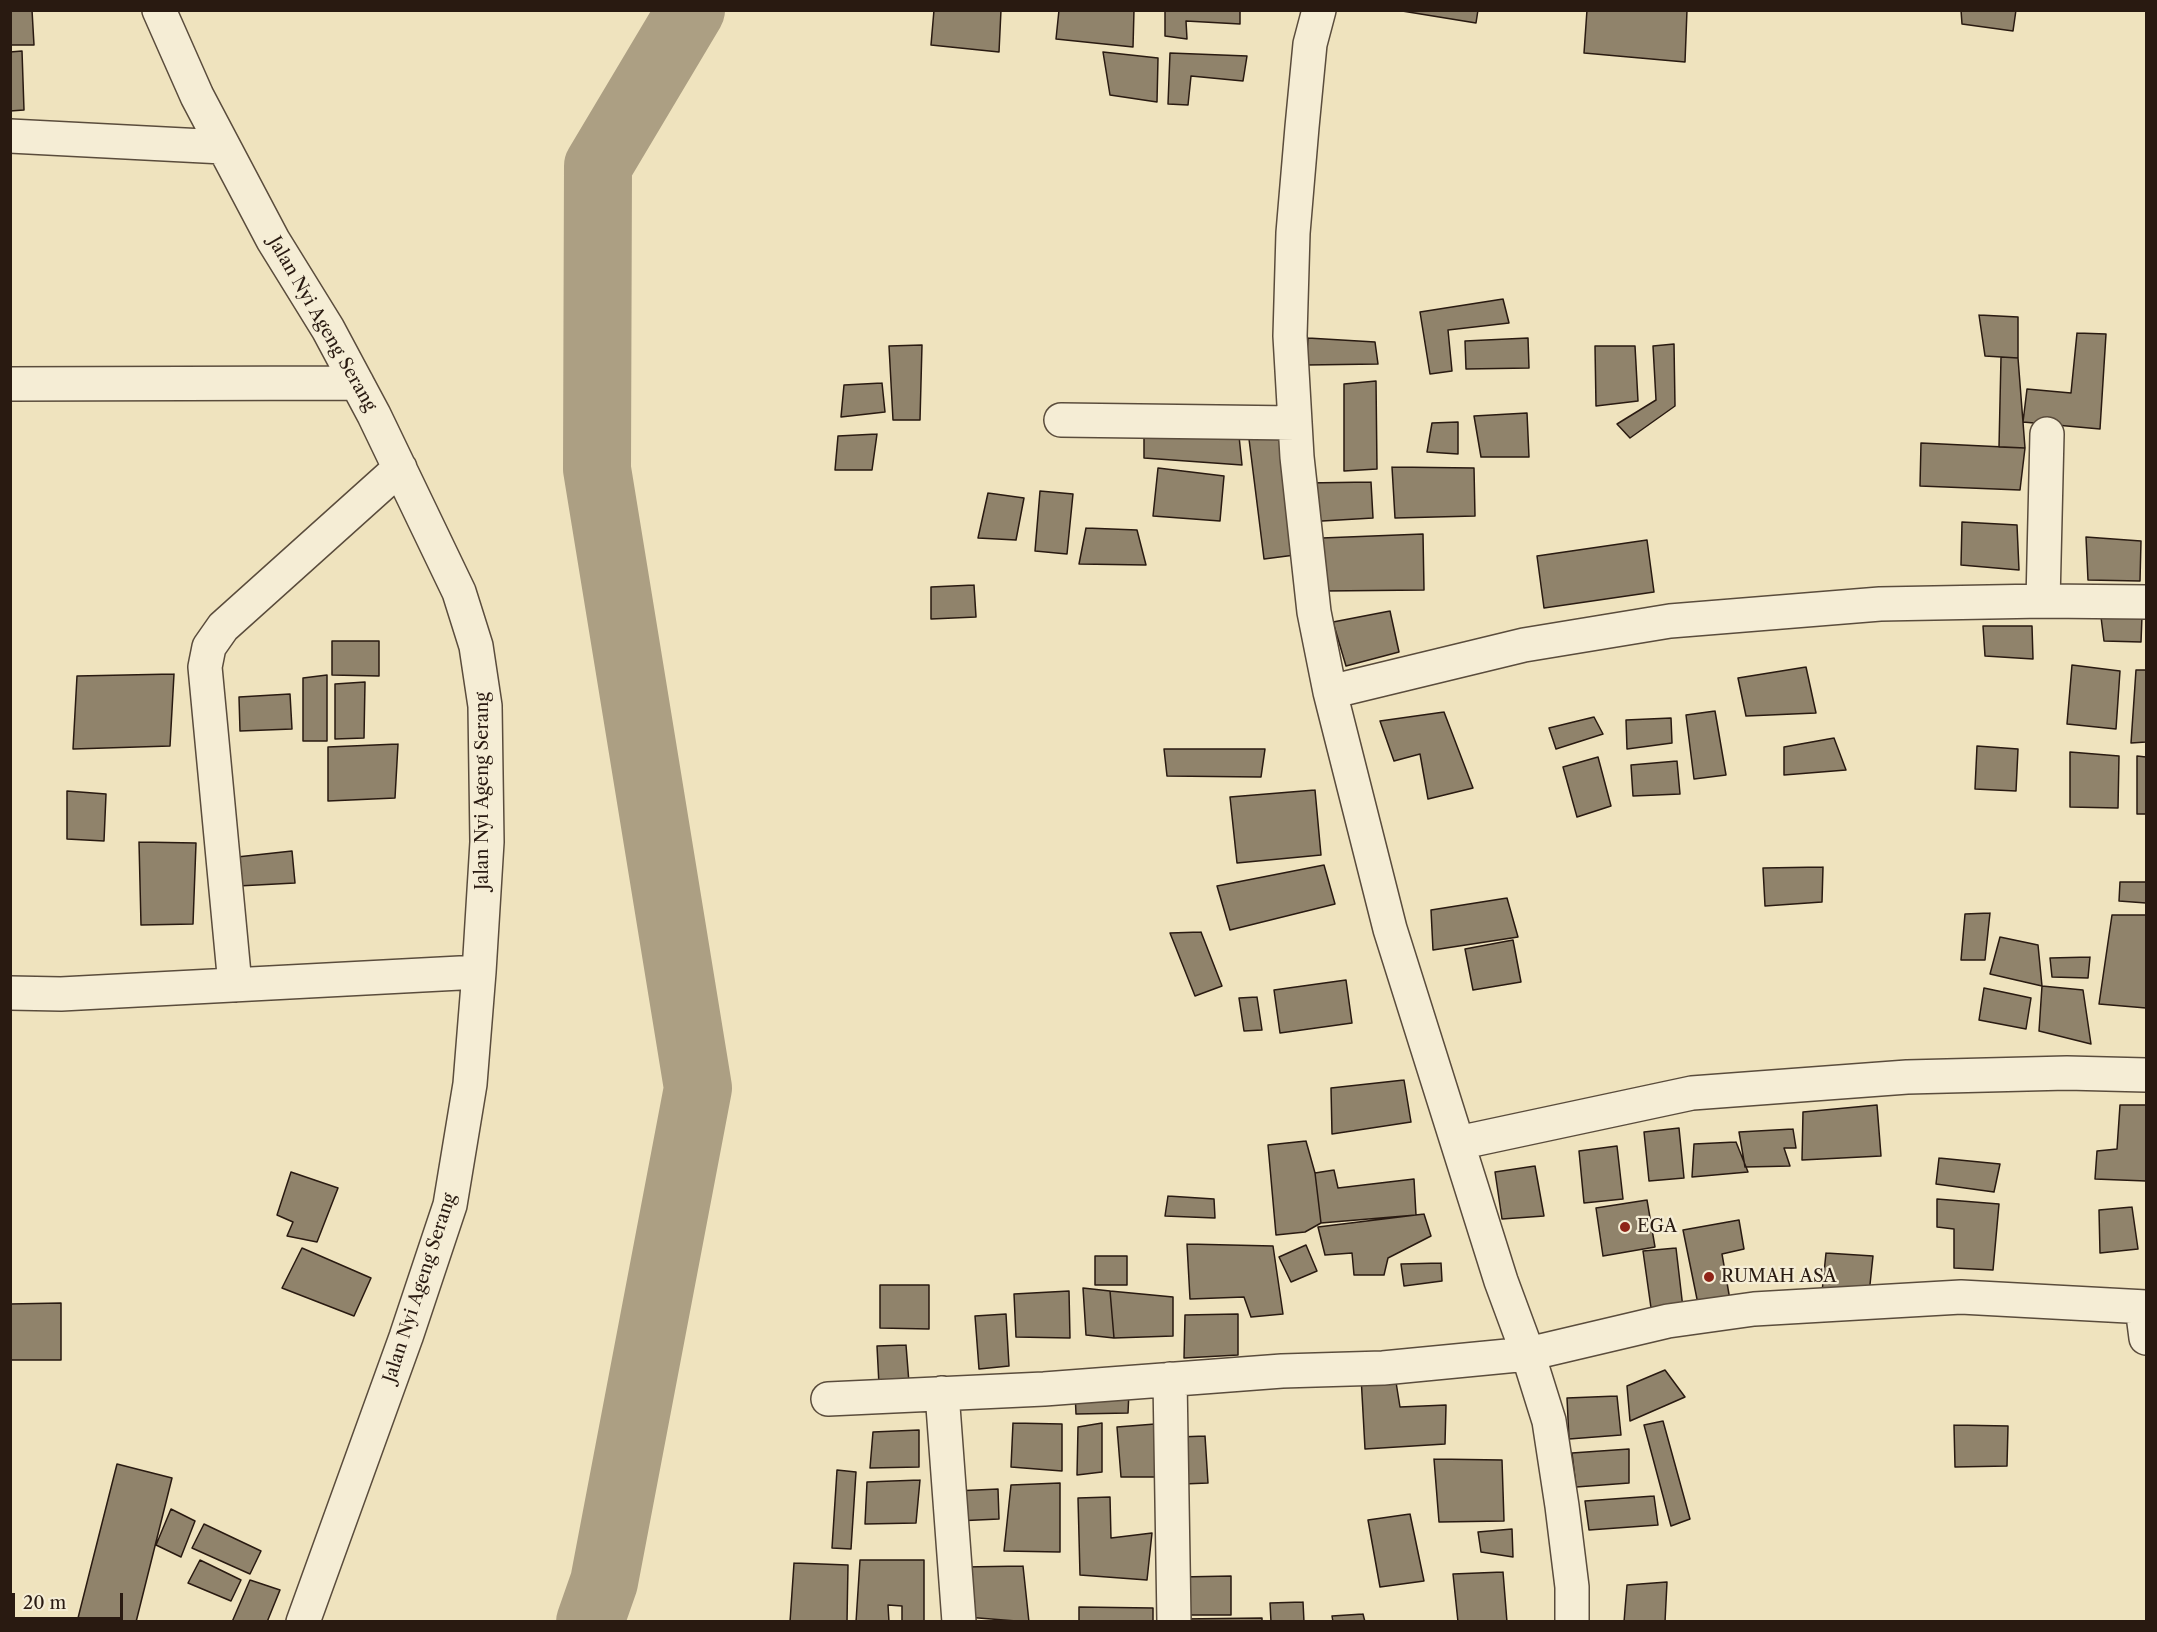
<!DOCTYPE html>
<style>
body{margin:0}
#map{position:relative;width:2157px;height:1632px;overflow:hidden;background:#efe3be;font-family:"Libre Caslon Text",serif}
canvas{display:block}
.frame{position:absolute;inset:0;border:12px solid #291a11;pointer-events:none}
.scale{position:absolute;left:12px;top:1593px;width:111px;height:27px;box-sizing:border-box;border:3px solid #291a11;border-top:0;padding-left:8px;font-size:18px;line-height:21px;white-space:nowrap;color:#291a11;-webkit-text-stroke:4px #f5edd5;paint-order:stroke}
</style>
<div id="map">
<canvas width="2157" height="1632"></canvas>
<div class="frame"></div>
<div class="scale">20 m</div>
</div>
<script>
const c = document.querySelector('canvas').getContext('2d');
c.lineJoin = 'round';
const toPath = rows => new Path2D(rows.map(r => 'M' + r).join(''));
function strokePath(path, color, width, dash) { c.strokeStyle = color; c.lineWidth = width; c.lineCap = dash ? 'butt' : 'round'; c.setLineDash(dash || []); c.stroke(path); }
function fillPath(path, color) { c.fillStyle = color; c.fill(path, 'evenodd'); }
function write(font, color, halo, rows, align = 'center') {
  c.font = font + ' "Libre Caslon Text",serif'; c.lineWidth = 4.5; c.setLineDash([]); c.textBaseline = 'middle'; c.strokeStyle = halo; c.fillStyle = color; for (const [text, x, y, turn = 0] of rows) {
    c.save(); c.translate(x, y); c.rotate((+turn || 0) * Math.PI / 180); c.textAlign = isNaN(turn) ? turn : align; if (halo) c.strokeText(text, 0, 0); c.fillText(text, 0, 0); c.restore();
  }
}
strokePath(toPath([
 [590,1622,604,1582,698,1088,597,469,598,166,691,10]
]), '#ac9f83', 68);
const building = toPath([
 [10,10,32,10,34,45,10,45,10,10],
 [934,10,1001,10,999,52,931,45,934,10],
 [1059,10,1134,10,1133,47,1056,39,1059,10],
 [1165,10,1240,10,1240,24,1186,21,1187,39,1165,36,1165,10],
 [1396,10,1478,10,1476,23,1396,10],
 [1587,10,1687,10,1685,62,1584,53,1587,10],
 [1961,10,2016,10,2013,31,1962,24,1961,10],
 [22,51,24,110,10,111,10,52,22,51],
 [1103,52,1158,58,1157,102,1110,95,1103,52],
 [1170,53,1247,56,1243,81,1191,76,1188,105,1168,104,1170,53],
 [1503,299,1509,323,1448,330,1452,371,1430,374,1420,312,1503,299],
 [1979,315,2018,317,2018,358,1985,356,1979,315],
 [2077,333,2106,334,2100,429,2023,422,2027,389,2071,393,2077,333],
 [1308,338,1375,342,1378,364,1306,365,1308,338],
 [1528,338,1529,368,1466,369,1465,341,1528,338],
 [1674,344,1675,406,1630,438,1617,424,1656,400,1653,346,1674,344],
 [922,345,920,420,893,420,889,346,922,345],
 [1595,346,1635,346,1638,401,1596,406,1595,346],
 [2001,357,2018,358,2025,448,1999,447,2001,357],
 [1376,381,1377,469,1344,471,1344,384,1376,381],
 [882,383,885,412,841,417,844,385,882,383],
 [1527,413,1529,457,1481,457,1474,416,1527,413],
 [1458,422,1458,454,1427,452,1432,423,1458,422],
 [877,434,872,470,835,470,838,436,877,434],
 [1144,436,1239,436,1242,465,1144,458,1144,436],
 [1284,436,1295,555,1264,559,1249,439,1284,436],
 [1921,443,2025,448,2020,490,1920,486,1921,443],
 [1392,467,1474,468,1475,516,1395,518,1392,467],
 [1158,468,1224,476,1220,521,1153,516,1158,468],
 [1371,482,1373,518,1305,522,1306,483,1371,482],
 [1040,491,1073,494,1067,554,1035,551,1040,491],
 [988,493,1024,498,1016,540,978,538,988,493],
 [1962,522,2017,525,2019,570,1961,565,1962,522],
 [1086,528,1137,530,1146,565,1079,564,1086,528],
 [1423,534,1424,590,1324,591,1322,538,1423,534],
 [2086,537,2141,541,2140,581,2088,580,2086,537],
 [1647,540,1654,592,1544,608,1537,556,1647,540],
 [974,585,976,617,931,619,931,587,974,585],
 [1390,611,1399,652,1346,666,1333,622,1390,611],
 [2142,616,2141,642,2104,641,2101,617,2142,616],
 [1983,626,2032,626,2033,659,1985,656,1983,626],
 [332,641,379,641,379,676,332,675,332,641],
 [2072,665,2120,671,2116,729,2067,724,2072,665],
 [1806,667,1816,713,1746,716,1738,678,1806,667],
 [2136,670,2146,670,2146,742,2131,743,2136,670],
 [174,674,170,746,73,749,77,676,174,674],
 [327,675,327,741,303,741,303,678,327,675],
 [365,682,364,738,335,739,335,684,365,682],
 [290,694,292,729,240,731,239,697,290,694],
 [1715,711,1726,775,1694,779,1686,715,1715,711],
 [1444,712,1473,788,1428,799,1420,754,1394,761,1380,721,1444,712],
 [1594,717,1603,734,1556,749,1549,728,1594,717],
 [1671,718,1672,743,1627,749,1626,720,1671,718],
 [1834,738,1846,770,1784,775,1784,747,1834,738],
 [398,744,395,798,328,801,328,747,398,744],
 [1977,746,2018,749,2016,791,1975,789,1977,746],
 [1164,749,1265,749,1261,777,1167,776,1164,749],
 [2070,752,2119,756,2118,808,2070,807,2070,752],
 [2137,756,2146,757,2146,814,2137,814,2137,756],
 [1598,757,1611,806,1577,817,1563,767,1598,757],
 [1677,761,1680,794,1633,796,1631,765,1677,761],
 [1315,790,1321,855,1237,863,1230,797,1315,790],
 [67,791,106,794,104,841,67,839,67,791],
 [139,842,196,843,193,924,141,925,139,842],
 [292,851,295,883,238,886,237,857,292,851],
 [1324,865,1335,904,1230,930,1217,886,1324,865],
 [1823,867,1822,902,1765,906,1763,868,1823,867],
 [2120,882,2146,882,2146,903,2119,901,2120,882],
 [1507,898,1518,937,1433,950,1431,910,1507,898],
 [1990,913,1985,960,1961,960,1965,914,1990,913],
 [2112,915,2146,915,2146,1008,2099,1004,2112,915],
 [1201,932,1222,986,1195,996,1170,933,1201,932],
 [2000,937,2038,945,2042,986,1990,974,2000,937],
 [1513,940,1521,982,1473,990,1465,949,1513,940],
 [2090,957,2088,978,2052,977,2050,958,2090,957],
 [1346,980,1352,1023,1280,1033,1274,990,1346,980],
 [2042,986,2083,990,2091,1044,2039,1031,2042,986],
 [1984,988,2031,998,2026,1029,1979,1020,1984,988],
 [1257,997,1262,1030,1244,1031,1239,998,1257,997],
 [1404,1080,1411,1122,1332,1134,1331,1088,1404,1080],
 [1877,1105,1881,1156,1802,1160,1803,1112,1877,1105],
 [2120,1105,2146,1105,2146,1181,2095,1179,2097,1151,2117,1149,2120,1105],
 [1679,1128,1684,1178,1649,1181,1644,1132,1679,1128],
 [1793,1129,1796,1148,1784,1148,1790,1166,1745,1167,1739,1132,1793,1129],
 [1306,1141,1315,1173,1321,1223,1305,1232,1276,1235,1268,1145,1306,1141],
 [1736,1142,1748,1172,1692,1177,1694,1144,1736,1142],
 [1617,1146,1623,1199,1584,1203,1579,1151,1617,1146],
 [1939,1158,2000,1164,1994,1192,1936,1184,1939,1158],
 [1535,1166,1544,1216,1502,1219,1495,1172,1535,1166],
 [1334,1170,1338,1188,1414,1179,1416,1215,1321,1223,1315,1173,1334,1170],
 [291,1172,338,1188,317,1242,287,1236,293,1222,277,1215,291,1172],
 [1168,1196,1214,1199,1215,1218,1165,1216,1168,1196],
 [1937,1199,1999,1204,1993,1270,1954,1268,1954,1229,1937,1227,1937,1199],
 [1647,1200,1655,1247,1603,1256,1596,1208,1647,1200],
 [2132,1207,2138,1249,2100,1253,2099,1210,2132,1207],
 [1424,1214,1431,1236,1388,1258,1384,1275,1354,1275,1352,1253,1325,1255,1318,1227,1424,1214],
 [1739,1220,1744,1249,1722,1254,1730,1300,1698,1304,1683,1230,1739,1220],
 [1187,1244,1273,1246,1283,1314,1251,1317,1244,1297,1190,1299,1187,1244],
 [1306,1245,1317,1271,1291,1282,1279,1257,1306,1245],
 [302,1248,371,1278,354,1316,282,1288,302,1248],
 [1676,1248,1683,1308,1652,1315,1643,1251,1676,1248],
 [1826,1253,1873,1256,1869,1294,1822,1292,1826,1253],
 [1095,1256,1127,1256,1127,1285,1095,1285,1095,1256],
 [1441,1263,1442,1281,1404,1286,1401,1264,1441,1263],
 [880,1285,929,1285,929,1329,880,1328,880,1285],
 [1083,1288,1110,1291,1114,1338,1086,1335,1083,1288],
 [1069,1291,1070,1338,1016,1337,1014,1294,1069,1291],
 [1110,1291,1173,1297,1173,1336,1114,1338,1110,1291],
 [61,1303,61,1360,10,1360,10,1304,61,1303],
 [1006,1314,1009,1366,979,1369,975,1316,1006,1314],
 [1238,1314,1238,1355,1184,1358,1185,1315,1238,1314],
 [906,1345,909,1383,879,1385,877,1346,906,1345],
 [1665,1370,1685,1397,1630,1421,1627,1386,1665,1370],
 [1361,1376,1395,1376,1400,1407,1446,1405,1445,1444,1365,1449,1361,1376],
 [1129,1391,1128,1413,1076,1414,1075,1392,1129,1391],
 [1617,1396,1621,1435,1569,1439,1567,1398,1617,1396],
 [1663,1421,1690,1519,1671,1526,1644,1425,1663,1421],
 [1013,1423,1062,1424,1062,1471,1011,1467,1013,1423],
 [1102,1423,1102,1472,1077,1475,1078,1427,1102,1423],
 [1155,1424,1156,1477,1121,1477,1117,1427,1155,1424],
 [1954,1425,2008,1426,2007,1466,1955,1467,1954,1425],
 [919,1430,919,1467,870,1468,873,1432,919,1430],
 [1205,1436,1208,1483,1183,1484,1179,1437,1205,1436],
 [1629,1449,1629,1483,1576,1487,1572,1453,1629,1449],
 [1434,1459,1502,1460,1504,1521,1439,1522,1434,1459],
 [117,1464,172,1478,136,1622,77,1622,117,1464],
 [837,1470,856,1472,851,1549,832,1548,837,1470],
 [920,1480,916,1523,865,1524,867,1482,920,1480],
 [1060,1483,1060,1552,1004,1551,1011,1485,1060,1483],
 [998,1489,999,1519,956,1521,955,1491,998,1489],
 [1654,1496,1658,1525,1589,1530,1585,1501,1654,1496],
 [1110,1497,1111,1538,1152,1533,1147,1580,1080,1575,1078,1498,1110,1497],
 [171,1509,195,1521,181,1557,156,1545,171,1509],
 [1410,1514,1424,1581,1380,1587,1368,1520,1410,1514],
 [204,1524,261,1551,250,1574,192,1548,204,1524],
 [1512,1529,1513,1557,1481,1552,1478,1532,1512,1529],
 [200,1560,241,1580,231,1601,188,1583,200,1560],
 [860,1560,924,1560,924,1622,902,1622,902,1606,888,1605,889,1622,856,1622,860,1560],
 [794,1563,848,1565,847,1622,790,1622,794,1563],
 [1023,1566,1029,1622,966,1617,964,1567,1023,1566],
 [1503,1572,1507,1622,1458,1622,1453,1574,1503,1572],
 [1231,1576,1231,1615,1180,1615,1180,1577,1231,1576],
 [250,1580,280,1590,267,1622,232,1622,250,1580],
 [1667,1582,1665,1622,1624,1622,1627,1585,1667,1582],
 [1303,1602,1304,1622,1271,1622,1270,1603,1303,1602],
 [1079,1607,1153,1608,1153,1622,1079,1622,1079,1607],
 [1363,1614,1365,1622,1333,1622,1332,1616,1363,1614],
 [1262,1618,1262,1622,1181,1622,1181,1619,1262,1618]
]);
fillPath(building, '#90836b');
strokePath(building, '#291a11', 1.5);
const street = toPath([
 [159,10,197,96,273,240,328,329,374,415,459,592,476,646,485,706,487,842,479,972,470,1084,450,1205,406,1337,303,1622],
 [1319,10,1310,44,1302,127,1293,233,1290,336,1297,457,1314,612,1330,692,1390,929,1501,1281,1528,1354,1549,1421,1562,1506,1572,1587,1572,1622],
 [10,136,223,147],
 [10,384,357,383],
 [1061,420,1295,423],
 [2043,601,2047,434],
 [1330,692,1524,645,1670,621,1880,604,2043,601,2146,602],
 [235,985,205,667,209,647,223,627,400,468],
 [10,993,61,994,479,972],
 [1458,1143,1692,1093,1907,1077,2067,1073,2146,1075],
 [2142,1307,2146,1338],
 [1170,1379,1174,1622],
 [942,1393,959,1622],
 [828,1399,1044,1389,1282,1371,1383,1368,1528,1354,1668,1321,1754,1309,1961,1297,2146,1307]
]);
strokePath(street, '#5a4c3c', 36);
strokePath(street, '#f5edd5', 33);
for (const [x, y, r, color] of [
 [1625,1227,6,"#8f2418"],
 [1709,1277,6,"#8f2418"]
]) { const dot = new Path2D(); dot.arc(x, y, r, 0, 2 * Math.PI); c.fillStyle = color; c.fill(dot); strokePath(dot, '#f5edd5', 2); }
write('18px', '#291a11', '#f5edd5', [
 ["Jalan Nyi Ageng Serang",322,324,60],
 ["Jalan Nyi Ageng Serang",483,791,-90],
 ["Jalan Nyi Ageng Serang",420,1288,-72]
]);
write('18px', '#291a11', '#f5edd5', [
 ["EGA",1637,1227],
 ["RUMAH ASA",1721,1277]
], 'left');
</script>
